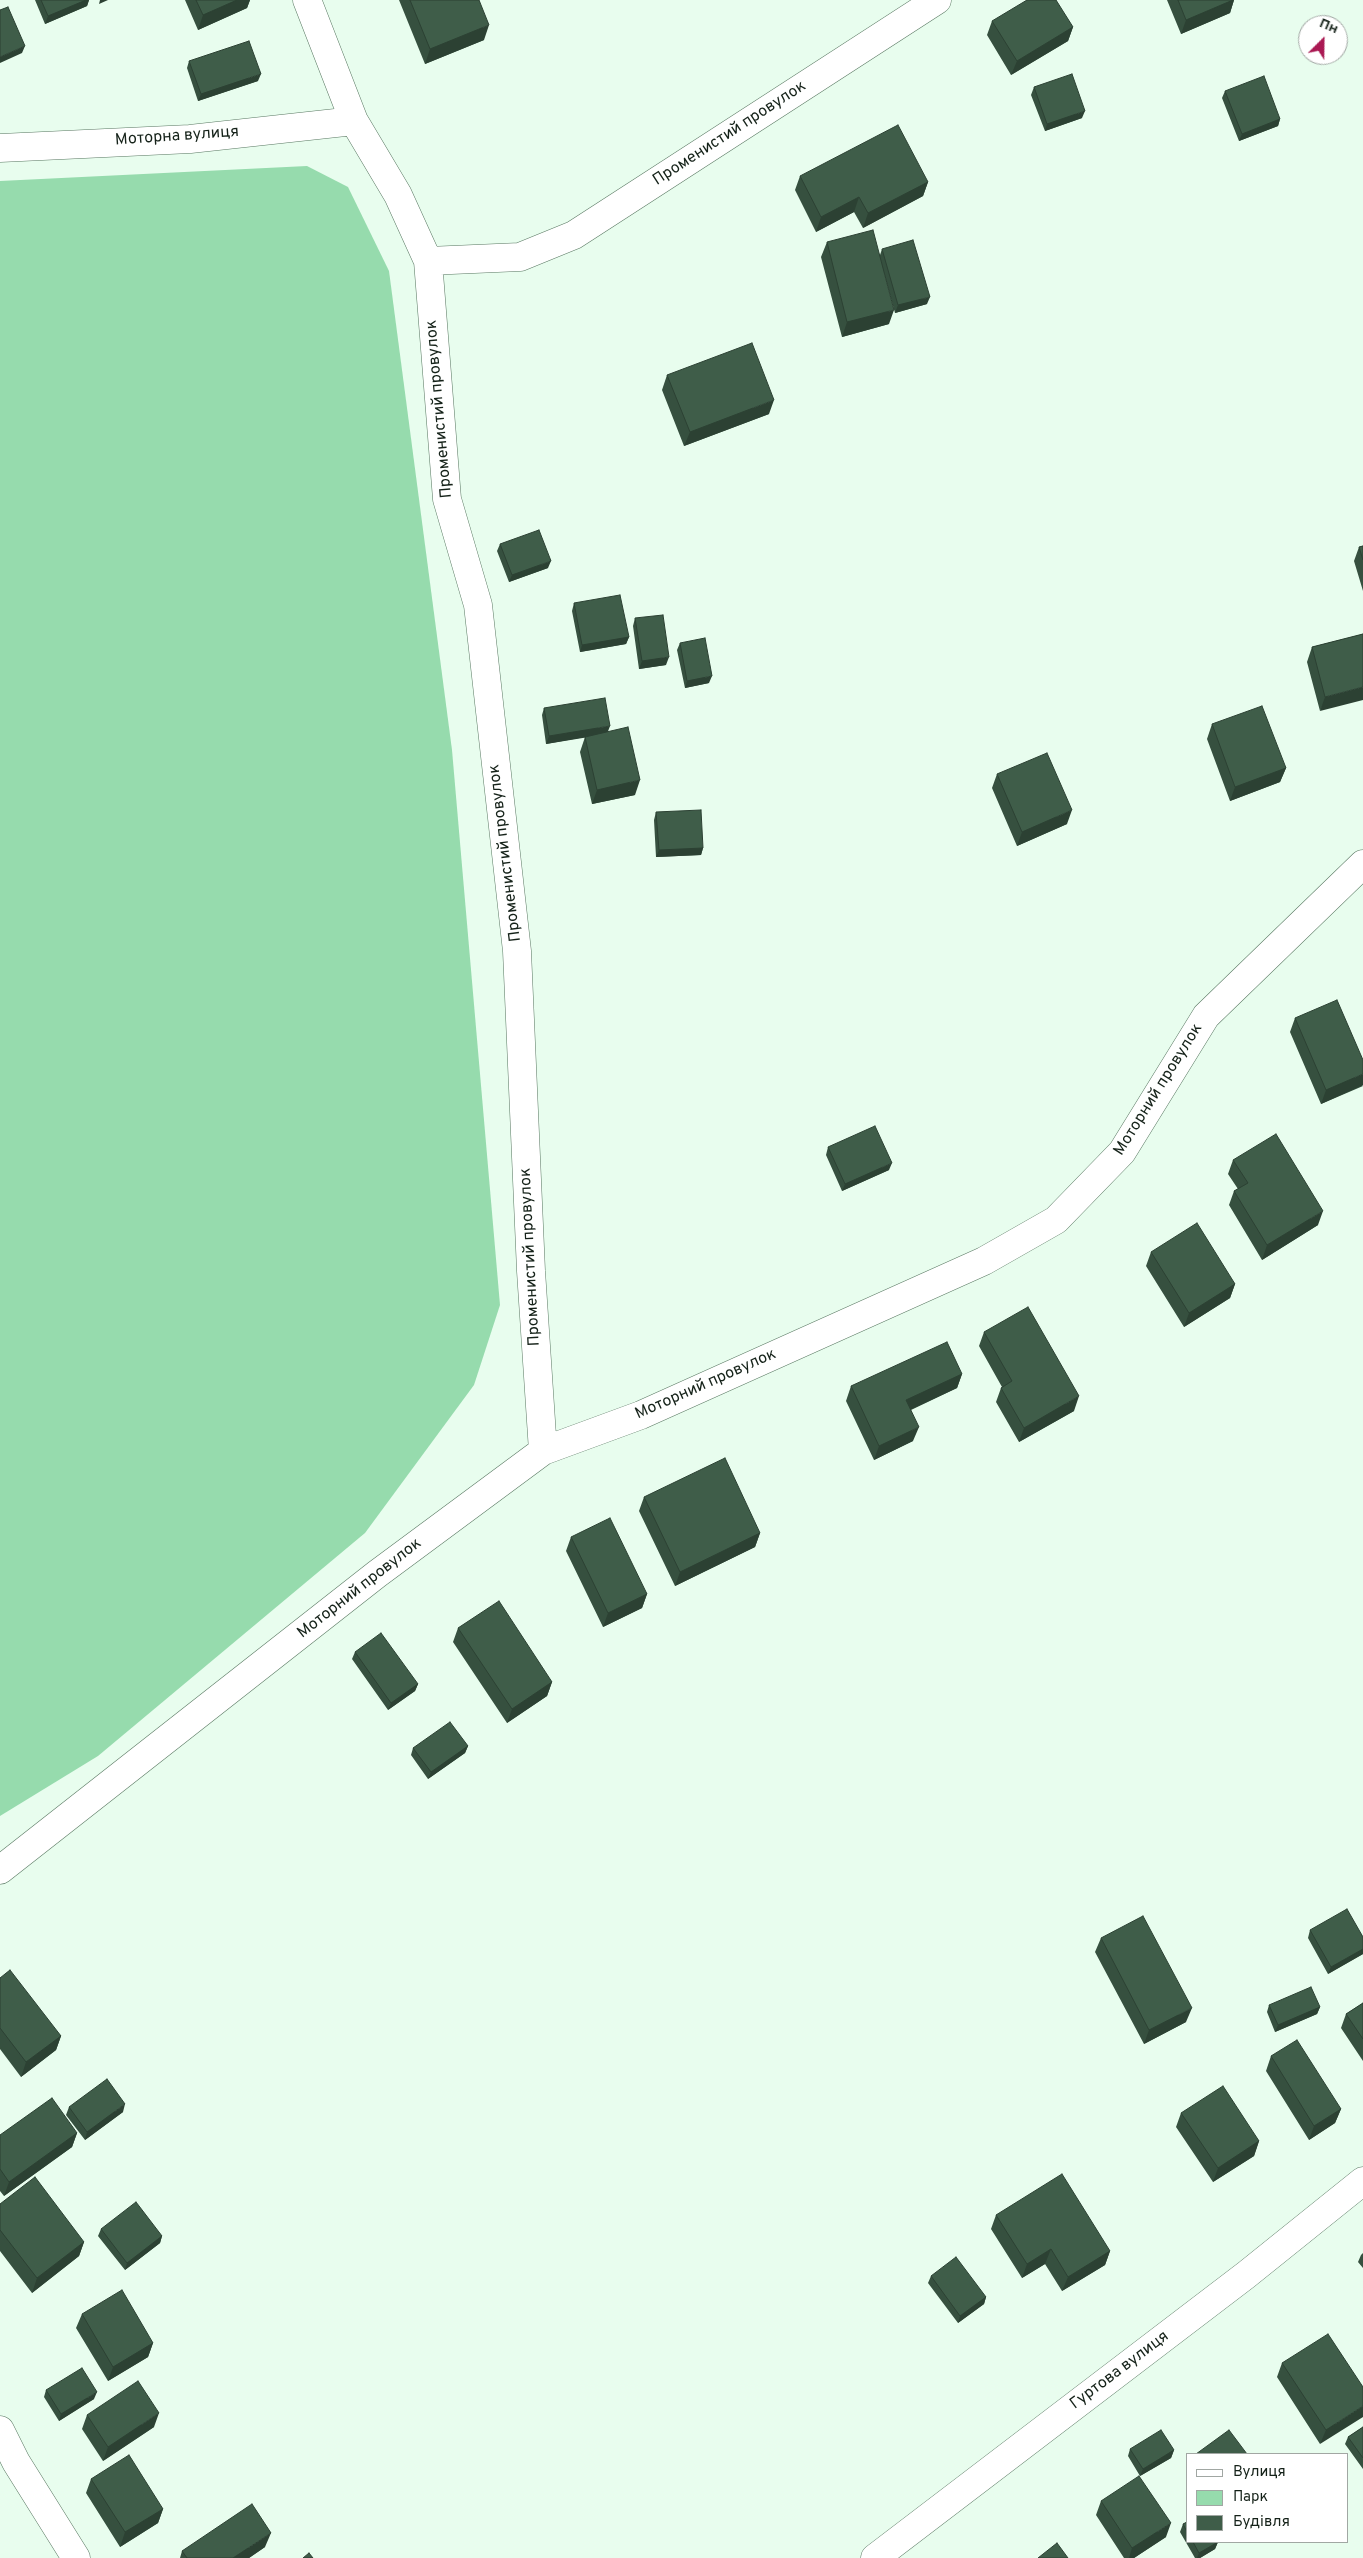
<!DOCTYPE html>
<meta charset="utf-8">
<style>
body{margin:0}
#map{position:relative;width:1363px;height:2558px;overflow:hidden;background:#e8fdee;font-family:Overpass,sans-serif}
canvas{display:block}
.legend{position:absolute;left:1186px;top:2453px;width:162px;height:90px;box-sizing:border-box;background:#fff;border:1px solid #a1a7a3;margin:0;padding:6px 9px;list-style:none;font-size:15px;color:#152219}
.legend li{display:flex;align-items:center;gap:10px;height:25px}
.legend b{width:25px;border:1px solid #a1a7a3}
.north{position:absolute;left:1298px;top:15px;width:50px;height:50px;box-sizing:border-box;background:#fff;border:1px solid #a1a7a3;border-radius:50%;rotate:23deg;font-size:14px;font-weight:700;line-height:20px;text-align:center;color:#152219}
.north::after{content:'';display:block;margin:auto;width:18px;height:22px;background:#aa1953;clip-path:polygon(50% 0,100% 100%,50% 72%,0 100%)}
</style>
<div id="map">
<canvas width="1363" height="2558"></canvas>
<ul class="legend">
<li><b style="height:6px;background:#fff"></b>Вулиця</li>
<li><b style="height:14px;background:#96dbad"></b>Парк</li>
<li><b style="height:14px;background:#3f5d49"></b>Будівля</li>
</ul>
<div class="north">Пн</div>
</div>
<script>
const c = document.querySelector('canvas').getContext('2d');
c.lineJoin = 'round';
function fillPath(path, color) { c.fillStyle = color; c.fill(path, 'evenodd'); }
const toPath = rows => new Path2D(rows.map(r => 'M' + r).join(''));
function strokePath(path, color, width, dash) { c.strokeStyle = color; c.lineWidth = width; c.lineCap = dash ? 'butt' : 'round'; c.setLineDash(dash || []); c.stroke(path); }
function write(font, color, halo, rows, align = 'center') {
  c.font = font + ' Overpass,sans-serif'; c.lineWidth = 5; c.setLineDash([]); c.textBaseline = 'middle'; c.strokeStyle = halo; c.fillStyle = color; for (const [text, x, y, turn = 0] of rows) {
    c.save(); c.translate(x, y); c.rotate((+turn || 0) * Math.PI / 180); c.textAlign = isNaN(turn) ? turn : align; if (halo) c.strokeText(text, 0, 0); c.fillText(text, 0, 0); c.restore();
  }
}
fillPath(toPath([
 [307,166,348,187,389,271,452,750,500,1305,474,1385,365,1533,98,1756,0,1816,0,181]
]), '#96dbad');
const minor = toPath([
 [307,0,354,121,398,195,428,261,447,499,478,605,517,951,531,1271,543,1451],
 [0,148,190,139,354,121],
 [428,261,520,257,574,235,937,0],
 [0,1870,377,1574,543,1451,641,1415,984,1261,1056,1220,1122,1152,1206,1016,1363,864],
 [0,2430,16,2462,76,2558],
 [875,2558,1246,2275,1363,2181]
]);
strokePath(minor, '#597862', 29);
strokePath(minor, '#fff', 28);
fillPath(toPath([
 [35,0,89,0,87,6,45,24],
 [185,0,250,0,247,8,198,30],
 [399,0,479,0,484,40,425,64],
 [1167,0,1234,0,1230,13,1181,34],
 [992,21,1073,27,1068,41,1011,75,987,35],
 [189,61,258,81,198,101,187,68],
 [1034,87,1082,118,1045,131,1031,95],
 [1225,91,1280,119,1278,126,1239,141,1222,98],
 [800,176,928,182,923,196,863,228,854,212,816,232,795,190],
 [827,242,880,255,882,249,927,304,895,313,884,273,889,324,842,337,821,257],
 [667,375,769,414,684,446,662,390],
 [500,544,548,568,509,582,497,551],
 [1363,546,1363,591,1354,561,1359,547],
 [574,603,629,637,626,644,580,652,572,611],
 [635,618,666,665,639,669,633,626],
 [1363,634,1320,711,1307,662,1312,647],
 [680,643,709,683,685,688,677,650],
 [544,708,608,732,635,795,592,804,580,752,585,737,546,744,542,715],
 [1212,724,1286,768,1280,782,1230,801,1207,739],
 [997,774,1067,824,1017,846,992,788],
 [656,812,703,848,701,855,656,857,654,820],
 [1295,1018,1363,1086,1321,1104,1290,1032],
 [828,1147,889,1170,842,1191,826,1155],
 [1233,1160,1318,1225,1262,1260,1229,1205,1234,1191,1238,1189,1228,1174],
 [1151,1252,1235,1284,1230,1298,1184,1327,1146,1266],
 [984,1332,1074,1411,1019,1442,996,1402,1001,1388,1002,1387,979,1346],
 [962,1374,957,1388,911,1410,913,1441,874,1460,846,1401,851,1386],
 [644,1497,760,1533,755,1547,675,1586,639,1511],
 [571,1537,647,1594,642,1608,603,1627,566,1551],
 [458,1628,552,1682,547,1696,507,1723,453,1642],
 [355,1652,418,1684,415,1691,388,1710,352,1659],
 [468,1746,465,1753,428,1779,411,1755,413,1748],
 [1310,1930,1363,1937,1363,1954,1328,1974,1308,1938],
 [1101,1938,1186,2022,1144,2044,1095,1952],
 [0,1978,61,2036,56,2050,21,2077,0,2049],
 [1363,2003,1363,2061,1341,2028,1346,2014],
 [1269,2005,1320,2007,1317,2014,1275,2032,1267,2012],
 [1271,2056,1341,2109,1335,2123,1309,2140,1266,2071],
 [69,2107,123,2112,85,2140,66,2115],
 [1181,2113,1259,2141,1254,2156,1213,2182,1176,2127],
 [77,2133,72,2147,4,2196,0,2191,0,2135],
 [0,2204,84,2242,79,2256,32,2293,0,2251],
 [996,2215,1110,2251,1105,2265,1062,2291,1045,2264,1022,2278,991,2229],
 [101,2229,162,2236,160,2243,125,2270,98,2236],
 [1363,2253,1363,2268,1358,2262,1361,2255],
 [931,2276,986,2297,984,2304,958,2323,928,2283],
 [82,2314,153,2343,148,2357,108,2381,76,2328],
 [1282,2363,1363,2387,1320,2444,1277,2377],
 [46,2390,94,2399,59,2421,44,2397],
 [87,2415,154,2427,103,2461,82,2429],
 [1363,2427,1363,2469,1345,2444,1348,2437],
 [1130,2449,1174,2450,1171,2458,1140,2476,1128,2456],
 [91,2479,163,2509,158,2523,120,2547,86,2493],
 [1101,2501,1166,2537,1134,2558,1124,2558,1096,2515],
 [1187,2522,1187,2542,1218,2542,1215,2549,1200,2558,1195,2558,1180,2532,1183,2524],
 [265,2547,249,2558,180,2558,182,2551]
]), '#36503f');
fillPath(toPath([
 [86,0,89,0,87,6,45,24,48,16],
 [100,0,108,0,99,4],
 [237,0,250,0,247,8,198,30,203,15],
 [1233,0,1234,0,1230,13,1181,34,1186,20],
 [489,25,484,40,425,64,430,49],
 [1073,27,1068,41,1011,75,1017,61],
 [25,46,22,53,0,63,0,57],
 [261,74,258,81,198,101,201,94],
 [1085,111,1082,118,1045,131,1047,124],
 [1280,119,1278,126,1239,141,1242,134],
 [928,182,923,196,863,228,868,213],
 [859,197,854,212,816,232,821,217],
 [930,297,927,304,895,313,898,305],
 [894,310,889,324,842,337,847,322],
 [774,400,769,414,684,446,690,432],
 [551,561,548,568,509,582,512,575],
 [629,637,626,644,580,652,582,645],
 [669,657,666,665,639,669,642,661],
 [712,676,709,683,685,688,687,681],
 [1363,687,1363,700,1320,711,1325,697],
 [610,726,607,734,546,744,549,736],
 [1286,768,1280,782,1230,801,1235,787],
 [640,780,635,795,592,804,597,790],
 [1072,810,1067,824,1017,846,1022,832],
 [703,848,701,855,656,857,659,850],
 [1363,1074,1363,1085,1321,1104,1326,1090],
 [892,1163,889,1170,842,1191,845,1184],
 [1323,1211,1318,1225,1262,1260,1267,1245],
 [1235,1284,1230,1298,1184,1327,1189,1313],
 [962,1374,957,1388,901,1414,906,1400],
 [1079,1396,1074,1411,1019,1442,1024,1428],
 [919,1427,913,1441,874,1460,879,1446],
 [760,1533,755,1547,675,1586,680,1572],
 [647,1594,642,1608,603,1627,608,1613],
 [552,1682,547,1696,507,1723,512,1709],
 [418,1684,415,1691,388,1710,391,1703],
 [468,1746,465,1753,428,1779,431,1772],
 [1363,1949,1363,1954,1328,1974,1331,1967],
 [1320,2007,1317,2014,1275,2032,1278,2025],
 [1192,2008,1186,2022,1144,2044,1149,2030],
 [61,2036,56,2050,21,2077,26,2062],
 [125,2104,123,2112,85,2140,87,2132],
 [1341,2109,1335,2123,1309,2140,1314,2126],
 [77,2133,72,2147,4,2196,9,2182],
 [1259,2141,1254,2156,1213,2182,1218,2168],
 [162,2236,160,2243,125,2270,127,2263],
 [84,2242,79,2256,32,2293,37,2278],
 [1051,2249,1045,2264,1022,2278,1027,2264],
 [1110,2251,1105,2265,1062,2291,1068,2277],
 [986,2297,984,2304,958,2323,960,2316],
 [153,2343,148,2357,108,2381,113,2367],
 [97,2392,94,2399,59,2421,61,2414],
 [1363,2406,1363,2417,1320,2444,1326,2430],
 [159,2413,154,2427,103,2461,108,2447],
 [1174,2450,1171,2458,1140,2476,1143,2469],
 [163,2509,158,2523,120,2547,125,2532],
 [1171,2523,1166,2537,1134,2558,1129,2558,1132,2548],
 [271,2533,265,2547,249,2558,233,2558],
 [1218,2542,1215,2549,1200,2558,1197,2558,1199,2553]
]), '#2c4133');
const building = toPath([
 [41,0,86,0,48,16,41,0],
 [196,0,237,0,203,15,196,0],
 [410,0,479,0,489,25,430,49,410,0],
 [1027,0,1056,0,1073,27,1017,61,992,21,1027,0],
 [1178,0,1233,0,1186,20,1178,0],
 [8,7,25,46,0,57,0,10,8,7],
 [249,41,261,74,201,94,189,61,249,41],
 [1072,74,1085,111,1047,124,1034,87,1072,74],
 [1264,76,1280,119,1242,134,1225,91,1264,76],
 [898,125,928,182,868,213,859,197,821,217,800,176,898,125],
 [873,230,894,310,847,322,827,242,873,230],
 [913,240,930,297,898,305,882,249,913,240],
 [752,343,774,400,690,432,667,375,752,343],
 [539,530,551,561,512,575,500,544,539,530],
 [1363,546,1363,560,1359,547,1363,546],
 [620,595,629,637,582,645,574,603,620,595],
 [663,615,669,657,642,661,635,618,663,615],
 [1363,634,1363,687,1325,697,1312,647,1363,634],
 [705,638,712,676,687,681,680,643,705,638],
 [605,698,610,726,549,736,544,708,605,698],
 [1262,706,1286,768,1235,787,1212,724,1262,706],
 [628,727,640,780,597,790,585,737,628,727],
 [1047,753,1072,810,1022,832,997,774,1047,753],
 [701,810,703,848,659,850,656,812,701,810],
 [1337,1000,1363,1060,1363,1074,1326,1090,1295,1018,1337,1000],
 [875,1126,892,1163,845,1184,828,1147,875,1126],
 [1276,1134,1323,1211,1267,1245,1234,1191,1248,1183,1233,1160,1276,1134],
 [1197,1223,1235,1284,1189,1313,1151,1252,1197,1223],
 [1028,1307,1079,1396,1024,1428,1001,1388,1012,1381,984,1332,1028,1307],
 [947,1342,962,1374,906,1400,919,1427,879,1446,851,1386,947,1342],
 [725,1458,760,1533,680,1572,644,1497,725,1458],
 [610,1518,647,1594,608,1613,571,1537,610,1518],
 [499,1601,552,1682,512,1709,458,1628,499,1601],
 [381,1633,418,1684,391,1703,355,1652,381,1633],
 [450,1722,468,1746,431,1772,413,1748,450,1722],
 [1347,1909,1363,1937,1363,1949,1331,1967,1310,1930,1347,1909],
 [1143,1916,1192,2008,1149,2030,1101,1938,1143,1916],
 [10,1970,61,2036,26,2062,0,2028,0,1978,10,1970],
 [1311,1987,1320,2007,1278,2025,1269,2005,1311,1987],
 [1363,2003,1363,2039,1346,2014,1363,2003],
 [1297,2040,1341,2109,1314,2126,1271,2056,1297,2040],
 [107,2079,125,2104,87,2132,69,2107,107,2079],
 [1223,2086,1259,2141,1218,2168,1181,2113,1223,2086],
 [52,2098,77,2133,9,2182,0,2169,0,2135,52,2098],
 [1062,2174,1110,2251,1068,2277,1051,2249,1027,2264,996,2215,1062,2174],
 [35,2177,84,2242,37,2278,0,2230,0,2204,35,2177],
 [136,2202,162,2236,127,2263,101,2229,136,2202],
 [956,2257,986,2297,960,2316,931,2276,956,2257],
 [122,2290,153,2343,113,2367,82,2314,122,2290],
 [1328,2334,1363,2387,1363,2406,1326,2430,1282,2363,1328,2334],
 [82,2368,97,2392,61,2414,46,2390,82,2368],
 [138,2381,159,2413,108,2447,87,2415,138,2381],
 [1363,2427,1363,2458,1348,2437,1363,2427],
 [1161,2430,1174,2450,1143,2469,1130,2449,1161,2430],
 [1229,2430,1247,2454,1196,2454,1229,2430],
 [129,2455,163,2509,125,2532,91,2479,129,2455],
 [1139,2476,1171,2523,1132,2548,1101,2501,1139,2476],
 [252,2504,271,2533,233,2558,187,2558,182,2551,252,2504],
 [1187,2522,1187,2532,1183,2524,1187,2522],
 [1193,2542,1218,2542,1199,2553,1193,2542],
 [1057,2543,1068,2558,1038,2558,1057,2543],
 [309,2553,313,2558,303,2558,309,2553]
]);
fillPath(building, '#3f5d49');
strokePath(building, '#2c4133', 1);
write('16px', '#152219', '#fff', [
 ["Променистий провулок",730,134,-33],
 ["Моторна вулиця",177,137,-4],
 ["Променистий провулок",440,409,-95],
 ["Променистий провулок",506,853,-97],
 ["Моторний провулок",1159,1090,-58],
 ["Променистий провулок",531,1257,-93],
 ["Моторний провулок",706,1385,-24],
 ["Моторний провулок",360,1589,-38],
 ["Гуртова вулиця",1120,2371,-37]
]);
</script>
